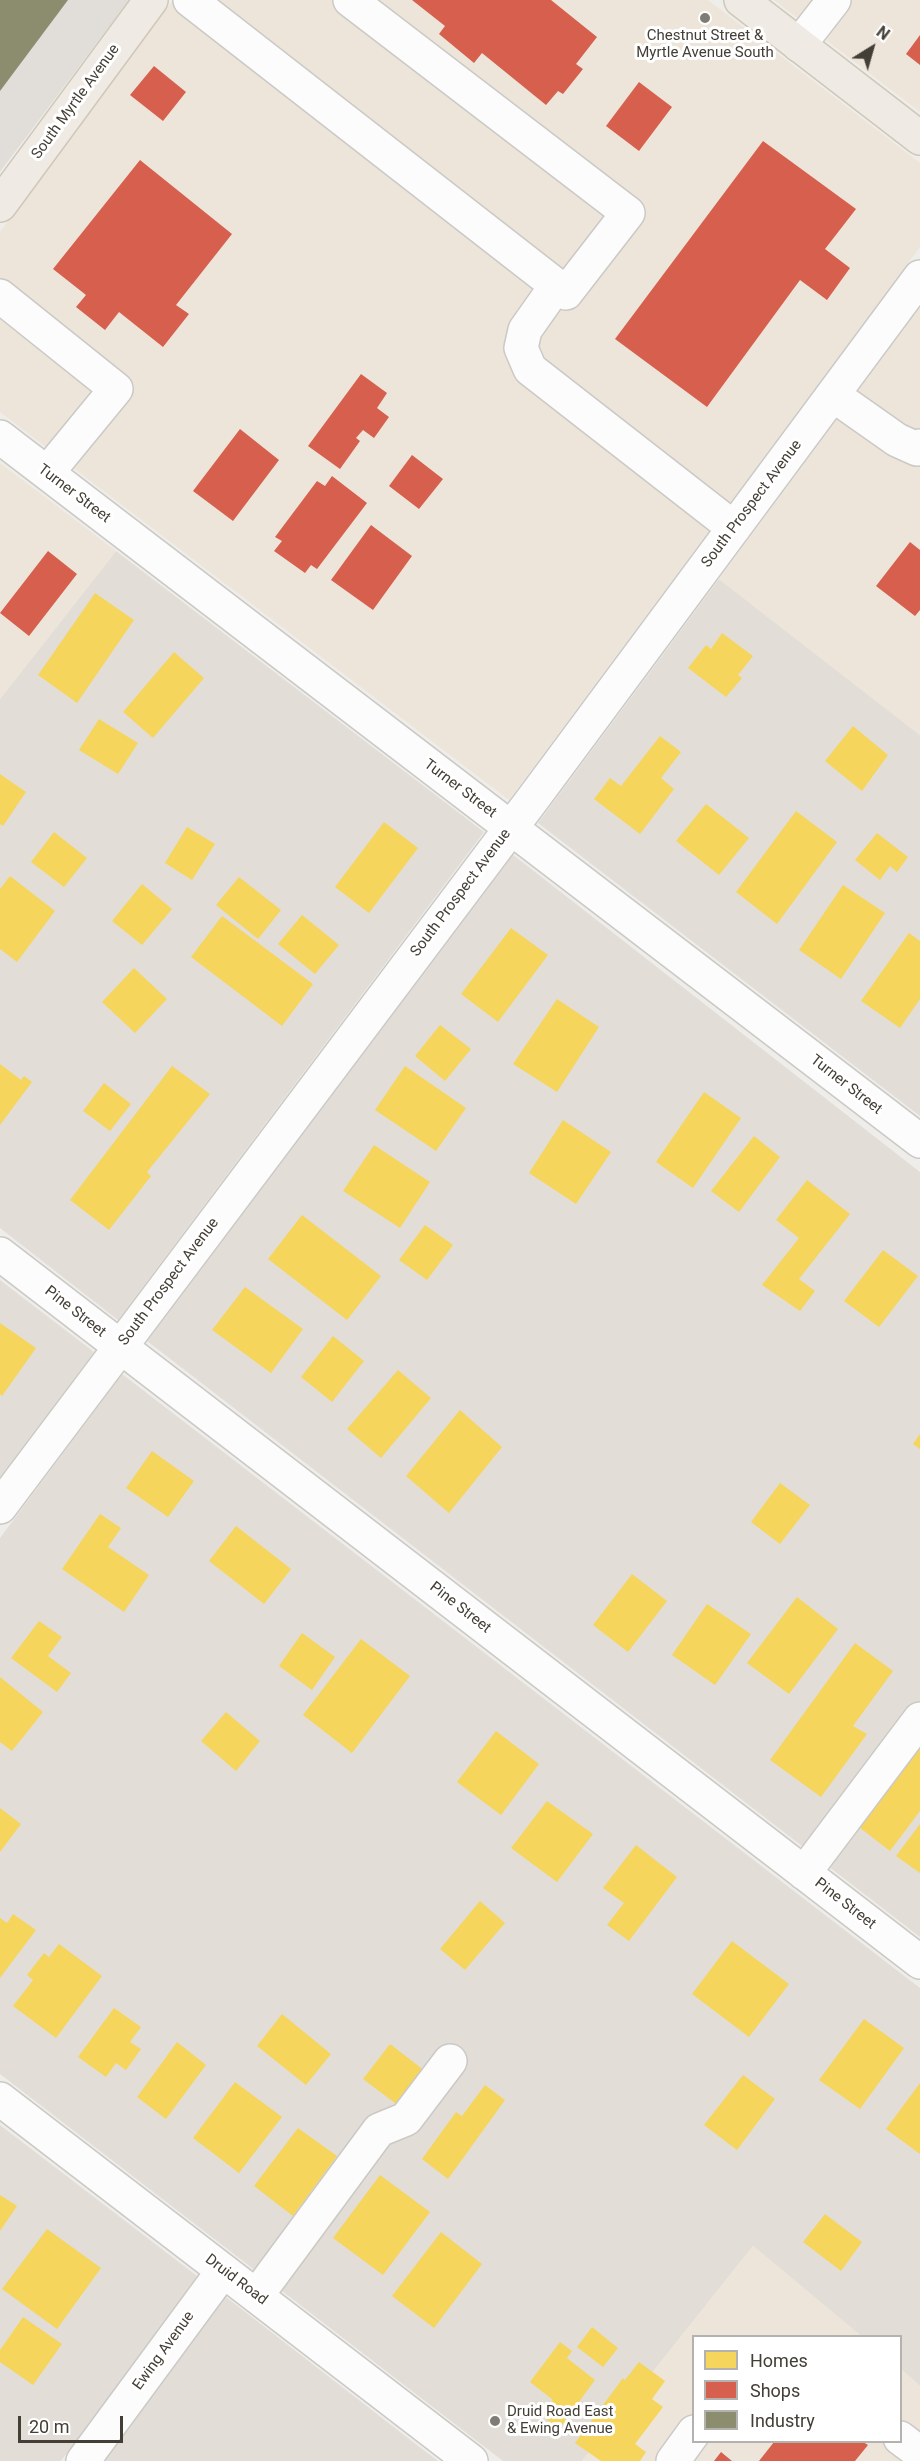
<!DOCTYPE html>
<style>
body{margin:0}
#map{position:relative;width:920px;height:2461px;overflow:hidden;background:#eeede9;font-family:Roboto,sans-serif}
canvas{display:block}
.legend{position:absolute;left:692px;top:2335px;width:210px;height:108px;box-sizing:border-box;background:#fff;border:2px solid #b4b2af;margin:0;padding:8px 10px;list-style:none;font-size:18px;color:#433e36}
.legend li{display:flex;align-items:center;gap:12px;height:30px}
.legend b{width:30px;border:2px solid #b4b2af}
.north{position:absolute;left:842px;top:18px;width:60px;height:60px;-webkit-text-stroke:4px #fff;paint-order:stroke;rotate:37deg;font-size:16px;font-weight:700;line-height:24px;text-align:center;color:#433e36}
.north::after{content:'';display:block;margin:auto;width:21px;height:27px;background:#433e36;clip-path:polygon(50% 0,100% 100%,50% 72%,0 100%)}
.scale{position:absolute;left:18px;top:2416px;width:105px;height:27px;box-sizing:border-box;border:3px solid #433e36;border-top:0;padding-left:8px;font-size:18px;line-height:21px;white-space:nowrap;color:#433e36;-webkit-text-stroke:4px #fff;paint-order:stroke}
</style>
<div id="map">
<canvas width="920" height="2461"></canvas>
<ul class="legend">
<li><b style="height:16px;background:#f6d55c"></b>Homes</li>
<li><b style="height:16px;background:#d6604d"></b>Shops</li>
<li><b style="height:16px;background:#8c8c6e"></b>Industry</li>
</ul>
<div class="north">N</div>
<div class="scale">20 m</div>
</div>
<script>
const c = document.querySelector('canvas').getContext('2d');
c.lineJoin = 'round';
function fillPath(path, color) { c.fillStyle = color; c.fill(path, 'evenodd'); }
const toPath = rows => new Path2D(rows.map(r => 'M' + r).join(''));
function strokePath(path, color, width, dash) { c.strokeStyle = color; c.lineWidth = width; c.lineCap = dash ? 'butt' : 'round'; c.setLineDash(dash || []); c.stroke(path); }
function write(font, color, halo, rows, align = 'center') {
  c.font = font + ' Roboto,sans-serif'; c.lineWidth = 6; c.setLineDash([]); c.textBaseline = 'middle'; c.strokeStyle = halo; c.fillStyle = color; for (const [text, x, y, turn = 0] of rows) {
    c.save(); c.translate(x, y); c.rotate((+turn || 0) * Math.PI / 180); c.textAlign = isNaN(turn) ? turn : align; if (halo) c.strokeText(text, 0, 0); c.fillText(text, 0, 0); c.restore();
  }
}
fillPath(toPath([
 [116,551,484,832,118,1320,0,1228,0,699],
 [719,579,920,735,920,1116,538,823],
 [512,854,920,1172,920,1937,147,1341],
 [0,1280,94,1352,0,1477],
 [122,1374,920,1988,920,2386,901,2369,900,2336,861,2336,753,2246,582,2461,503,2461,0,2074,0,1538],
 [0,2125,197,2276,61,2461,0,2461],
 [226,2297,413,2442,438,2461,105,2461]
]), '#e2ded7');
fillPath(toPath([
 [173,0,708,0,920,163,920,247,509,800,0,412,0,232],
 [774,0,920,0,920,112],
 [920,307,920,735,719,579],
 [0,463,116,551,0,699],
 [753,2246,861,2336,694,2336,694,2442,900,2442,901,2369,920,2386,920,2461,582,2461]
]), '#ede5da');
fillPath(toPath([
 [0,0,129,0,0,172]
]), '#e1deda');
fillPath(toPath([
 [95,593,134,620,77,703,38,675],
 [722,633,753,656,738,675,742,678,726,697,688,668,706,645,711,649],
 [174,652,204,678,153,738,123,712],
 [99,719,138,743,118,774,79,750],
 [853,726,888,755,862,791,825,761],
 [660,736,681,752,661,778,674,789,640,834,594,799,610,778,621,786],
 [0,774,26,792,3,826,0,824],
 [706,804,749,838,719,875,676,841],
 [796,811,837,842,777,924,736,892],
 [384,822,418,848,369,913,335,887],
 [187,827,215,844,192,880,165,863],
 [54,832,87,858,64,887,31,862],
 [877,833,908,857,897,872,890,866,880,880,855,860],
 [10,876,55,911,17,962,0,949,0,889],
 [239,877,281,910,258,939,216,905],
 [142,884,172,909,142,945,112,921],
 [843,885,885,913,841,979,799,950],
 [302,915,339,945,315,974,278,944],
 [222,916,313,984,282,1026,191,957],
 [511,928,548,955,498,1022,461,994],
 [909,933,920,941,920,999,900,1028,861,1001],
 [134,968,167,999,135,1033,102,1002],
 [557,999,599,1027,557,1092,513,1064],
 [440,1025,471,1049,445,1081,415,1056],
 [0,1064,21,1080,24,1076,32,1082,0,1125],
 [172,1066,210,1094,147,1172,151,1176,109,1230,70,1200],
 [405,1066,466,1108,436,1151,375,1110],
 [104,1083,131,1104,110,1131,83,1111],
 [704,1092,741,1118,693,1188,656,1162],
 [563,1120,611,1152,576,1204,529,1173],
 [754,1136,780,1157,739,1212,711,1191],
 [374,1145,430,1182,400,1228,343,1191],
 [807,1180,850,1214,799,1279,815,1291,800,1311,762,1285,799,1238,776,1220],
 [302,1215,381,1276,347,1320,268,1259],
 [425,1225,453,1245,427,1280,399,1260],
 [883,1250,918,1276,879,1327,844,1301],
 [245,1287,303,1329,271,1373,212,1330],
 [0,1323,36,1348,2,1396,0,1394],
 [333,1336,364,1361,332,1402,301,1377],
 [398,1370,431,1398,381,1458,347,1429],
 [460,1410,502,1447,449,1513,406,1476],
 [920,1434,920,1449,913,1444],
 [152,1451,194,1481,168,1517,126,1488],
 [780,1483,810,1505,780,1544,751,1522],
 [100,1514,121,1528,108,1547,149,1575,124,1612,62,1569],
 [236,1526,291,1569,264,1604,209,1561],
 [632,1574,667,1601,628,1652,593,1625],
 [797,1597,838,1629,789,1694,747,1663],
 [707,1604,751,1634,715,1685,672,1655],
 [39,1621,62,1637,48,1656,71,1673,57,1692,11,1658],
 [302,1633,335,1657,312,1690,279,1666],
 [361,1639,410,1676,352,1753,303,1715],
 [855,1643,893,1671,853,1726,867,1734,821,1797,770,1760],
 [0,1677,43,1712,12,1751,0,1742],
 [226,1712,260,1741,236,1771,201,1741],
 [496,1731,539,1764,501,1815,457,1782],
 [920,1740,920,1811,890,1851,855,1824],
 [547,1801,593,1834,557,1882,511,1848],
 [0,1808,21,1824,0,1852],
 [920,1824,920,1873,896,1856],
 [636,1845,677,1877,629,1941,607,1925,624,1903,603,1888],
 [480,1901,505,1923,465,1970,440,1949],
 [13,1914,36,1930,0,1978,0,1918,7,1923],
 [732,1941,789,1984,749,2037,692,1994],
 [59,1944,102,1976,56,2038,13,2006,33,1980,27,1975,44,1953,49,1957],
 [114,2008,141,2027,130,2042,141,2049,126,2070,116,2063,106,2077,78,2057],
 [282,2014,331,2054,306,2085,257,2046],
 [864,2019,904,2048,860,2109,819,2080],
 [177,2042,206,2065,166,2119,137,2097],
 [390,2044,425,2071,399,2106,363,2079],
 [743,2075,775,2099,737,2150,704,2125],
 [235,2082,282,2117,239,2173,193,2138],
 [920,2083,920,2154,886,2129],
 [485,2085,505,2100,448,2179,422,2159,456,2112,462,2116],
 [298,2128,337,2156,293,2216,254,2186],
 [380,2175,430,2212,383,2275,333,2238],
 [0,2195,17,2206,0,2231],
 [825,2214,862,2242,841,2271,803,2242],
 [47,2229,101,2268,57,2329,2,2289],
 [441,2232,482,2264,434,2328,392,2296],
 [23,2317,62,2344,33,2385,0,2362,0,2350],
 [592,2327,618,2348,603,2367,577,2347],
 [560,2342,572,2351,567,2358,595,2380,559,2429,541,2415,553,2400,530,2382],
 [639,2362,665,2381,652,2399,663,2407,635,2444,646,2452,640,2461,601,2461,575,2443,623,2378,625,2380]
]), '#f6d55c');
fillPath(toPath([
 [412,0,551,0,597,37,576,64,583,69,563,94,558,91,546,105,482,53,474,63,439,34,445,26],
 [920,35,920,65,906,54],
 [154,66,186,92,163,121,130,95],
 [639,82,672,107,639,151,606,126],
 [763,141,856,209,825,249,850,268,827,300,800,280,707,407,615,339],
 [140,160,232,234,176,305,189,314,163,347,119,312,105,330,76,307,86,295,53,269],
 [361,374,387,393,377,408,389,417,374,438,363,430,356,438,360,441,340,469,308,446],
 [240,429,279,460,233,521,193,491],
 [412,455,443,479,419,509,389,486],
 [332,476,367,503,317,569,311,565,305,573,274,551,282,541,275,537,317,481,325,486],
 [371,525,412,556,373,610,331,580],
 [910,542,920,550,920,610,915,616,876,586],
 [48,551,77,574,29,636,0,613],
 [774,2442,863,2442,868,2445,855,2461,759,2461],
 [721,2452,732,2461,714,2461]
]), '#d6604d');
fillPath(toPath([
 [0,0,68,0,0,91]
]), '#8c8c6e');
const minor = toPath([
 [190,0,566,293,628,213,350,0],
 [799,45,834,0],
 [556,286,525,330,521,348,530,369,734,528],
 [0,296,116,389,47,473],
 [833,395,897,440,917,449,920,446],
 [0,437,920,1141],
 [0,1254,920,1962],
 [0,1507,535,796,920,277],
 [804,1873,920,1719],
 [0,2099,471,2461],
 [257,2295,379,2130,406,2119,450,2061],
 [900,2438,920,2453],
 [83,2461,223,2271],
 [673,2461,694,2432]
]);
const major = toPath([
 [741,0,920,138],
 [0,205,151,0]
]);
strokePath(minor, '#cbc9c5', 36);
strokePath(major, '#cfc8b9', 36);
strokePath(minor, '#fcfcfc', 33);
strokePath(major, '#efebe4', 33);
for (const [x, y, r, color] of [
 [705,18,6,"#7f7b75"],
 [495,2421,6,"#7f7b75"]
]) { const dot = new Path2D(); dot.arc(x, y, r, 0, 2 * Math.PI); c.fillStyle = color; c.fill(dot); strokePath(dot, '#fff', 2); }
write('15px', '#433e36', '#fff', [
 ["Chestnut Street &",705,36],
 ["Myrtle Avenue South",705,53],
 ["Druid Road East",507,2412,"left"],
 ["& Ewing Avenue",507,2429,"left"]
]);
write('15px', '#433e36', '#fff', [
 ["South Myrtle Avenue",76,102,-54],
 ["Turner Street",74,494,37],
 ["South Prospect Avenue",752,504,-53],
 ["Turner Street",460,789,37],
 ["South Prospect Avenue",461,893,-53],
 ["Turner Street",846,1085,38],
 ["South Prospect Avenue",169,1282,-53],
 ["Pine Street",75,1312,38],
 ["Pine Street",460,1608,38],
 ["Pine Street",845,1904,38],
 ["Druid Road",236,2280,37],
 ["Ewing Avenue",164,2351,-54]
]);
</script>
